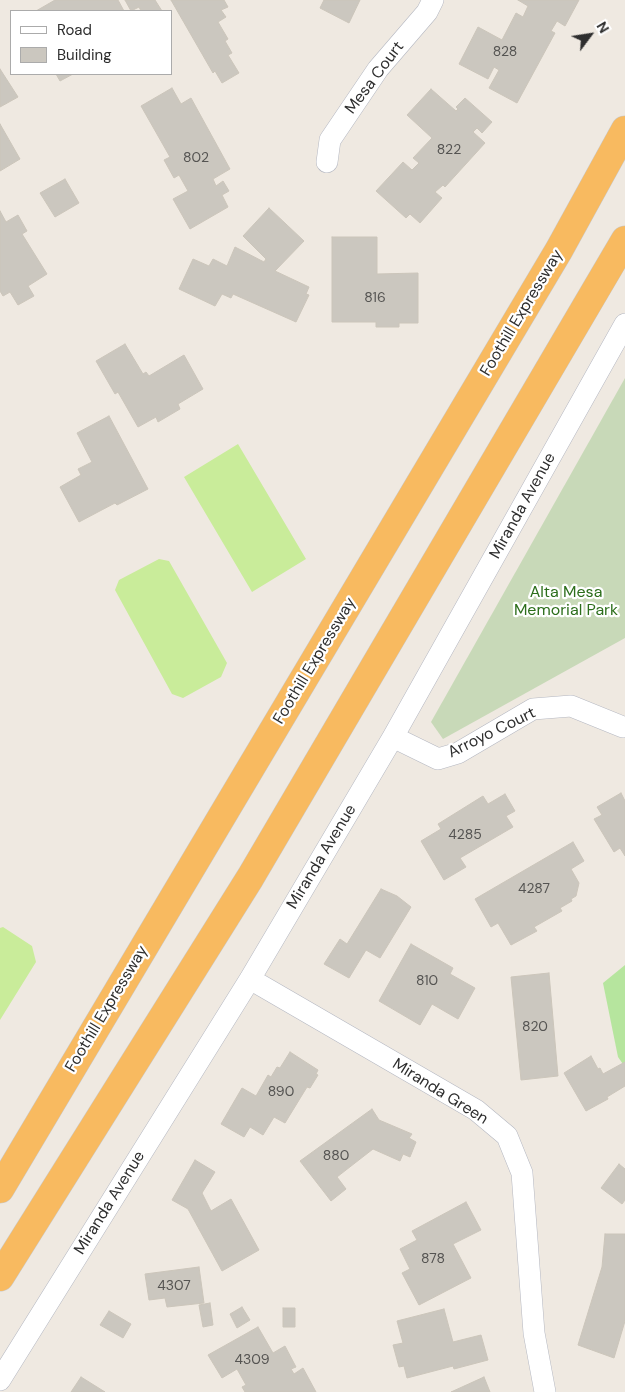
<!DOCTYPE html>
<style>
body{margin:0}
#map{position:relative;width:625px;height:1392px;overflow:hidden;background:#efe9e1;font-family:"DM Sans",sans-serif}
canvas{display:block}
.legend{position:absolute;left:10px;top:10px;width:162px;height:65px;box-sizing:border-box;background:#fff;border:1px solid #ababab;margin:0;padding:6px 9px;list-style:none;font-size:15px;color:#2e2e2e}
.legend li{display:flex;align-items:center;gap:10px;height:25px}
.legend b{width:25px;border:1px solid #ababab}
.north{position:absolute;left:565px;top:10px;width:50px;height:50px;-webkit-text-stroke:4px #fff;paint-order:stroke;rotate:59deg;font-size:14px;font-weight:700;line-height:20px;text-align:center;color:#2e2e2e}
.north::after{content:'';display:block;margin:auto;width:18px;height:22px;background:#2e2e2e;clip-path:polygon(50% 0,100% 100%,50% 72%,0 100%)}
</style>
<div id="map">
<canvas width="625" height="1392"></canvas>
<ul class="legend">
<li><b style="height:6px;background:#fff"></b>Road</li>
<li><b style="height:14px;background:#cbc7bf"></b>Building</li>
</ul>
<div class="north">N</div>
</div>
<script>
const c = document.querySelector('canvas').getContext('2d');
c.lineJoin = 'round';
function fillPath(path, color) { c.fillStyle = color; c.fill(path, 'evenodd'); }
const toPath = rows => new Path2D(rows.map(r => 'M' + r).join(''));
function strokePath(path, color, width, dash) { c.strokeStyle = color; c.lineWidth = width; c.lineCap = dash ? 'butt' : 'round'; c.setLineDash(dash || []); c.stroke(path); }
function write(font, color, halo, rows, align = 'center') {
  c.font = font + ' "DM Sans",sans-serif'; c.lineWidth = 4.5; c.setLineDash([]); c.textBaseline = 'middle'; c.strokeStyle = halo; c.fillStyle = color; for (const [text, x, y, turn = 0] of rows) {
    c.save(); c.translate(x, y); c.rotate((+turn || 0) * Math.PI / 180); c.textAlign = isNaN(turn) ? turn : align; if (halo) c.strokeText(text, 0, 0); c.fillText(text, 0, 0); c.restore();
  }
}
fillPath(toPath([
 [625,965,625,1067,618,1057,603,983]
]), '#b6e59e');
fillPath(toPath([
 [625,378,625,638,443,739,431,722]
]), '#c8d9b8');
fillPath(toPath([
 [238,444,306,559,252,592,184,477],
 [159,559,169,561,227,663,221,677,183,698,172,694,115,590,119,580],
 [3,927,32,946,36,962,0,1020,0,928]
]), '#c9ec9a');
const building = toPath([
 [55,0,118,0,124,11,36,11,55,0],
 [125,0,155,0,162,11,141,11,139,7,131,11,125,0],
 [171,0,224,0,228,7,221,10,226,17,218,22,228,39,225,41,232,53,228,55,239,73,222,83,215,71,213,73,171,0],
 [324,0,360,0,349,23,320,8,324,0],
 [518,0,579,0,565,26,557,21,551,31,555,33,517,103,489,88,499,70,494,67,488,79,459,64,478,27,502,40,516,13,523,17,528,6,518,0],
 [0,69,18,97,0,107,0,69],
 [56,74,73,74,60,81,56,74],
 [172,88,181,104,191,98,230,169,213,179,216,186,223,181,229,191,222,195,228,207,190,229,173,199,188,191,179,175,174,178,164,160,170,157,141,106,172,88],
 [431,89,456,111,458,109,456,107,465,98,492,122,482,133,477,128,473,132,485,143,445,187,443,185,435,192,442,198,420,223,410,214,406,218,376,191,403,162,412,170,419,163,413,158,432,138,407,115,431,89],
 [0,124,20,159,0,171,0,124],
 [65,179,79,203,55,217,40,193,65,179],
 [269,208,304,241,275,271,309,287,306,294,309,295,296,322,233,294,231,298,222,294,215,306,179,289,193,259,209,266,213,259,227,266,235,247,264,262,266,259,243,236,269,208],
 [0,211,6,222,18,215,27,231,22,234,47,274,28,286,34,296,18,305,10,292,3,296,0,291,0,211],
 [332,237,377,237,377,274,418,273,418,323,399,323,399,327,376,327,376,322,332,322,332,237],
 [125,344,143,374,146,372,149,376,184,355,203,389,178,404,180,409,158,422,156,417,138,427,118,392,115,394,96,361,125,344],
 [109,416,148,489,117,505,115,503,79,522,60,487,81,475,78,469,92,462,77,433,109,416],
 [621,793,625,801,625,856,620,848,614,852,594,819,602,815,597,807,621,793],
 [505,794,515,811,506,816,513,827,460,858,466,867,444,880,421,841,441,829,438,824,483,796,488,804,505,794],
 [573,842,584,861,571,869,579,883,576,896,571,899,572,901,560,908,562,911,534,927,537,931,511,945,498,923,491,927,475,899,573,842],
 [381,889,397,896,411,907,380,958,366,950,349,978,324,964,340,939,347,944,381,889],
 [411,944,453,968,450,974,475,988,458,1019,432,1004,420,1025,379,1001,411,944],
 [549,973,558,1076,521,1080,511,977,549,973],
 [290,1052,318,1070,316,1074,318,1075,310,1088,307,1087,285,1123,274,1117,263,1135,250,1127,244,1137,221,1124,242,1088,256,1096,268,1075,271,1077,277,1067,280,1068,290,1052],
 [591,1056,598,1069,600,1068,603,1074,625,1062,625,1086,607,1097,608,1099,586,1111,564,1073,591,1056],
 [372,1109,379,1120,412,1134,409,1138,416,1142,410,1157,403,1154,400,1161,373,1149,337,1177,346,1189,331,1201,300,1161,372,1109],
 [195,1160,215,1172,202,1193,211,1211,231,1199,259,1250,222,1271,188,1209,172,1200,195,1160],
 [619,1164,625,1169,625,1200,622,1204,601,1188,619,1164],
 [466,1202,481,1230,453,1244,471,1278,419,1305,402,1273,410,1269,400,1249,417,1240,412,1231,466,1202],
 [605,1234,625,1234,625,1321,614,1358,578,1345,602,1267,605,1234],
 [199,1267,204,1303,167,1307,165,1298,149,1300,145,1274,199,1267],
 [210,1303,213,1325,203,1327,199,1305,210,1303],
 [242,1307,250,1320,237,1328,230,1314,242,1307],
 [283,1308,295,1308,295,1327,283,1327,283,1308],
 [444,1309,453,1342,481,1335,488,1360,454,1369,453,1366,407,1378,404,1366,399,1367,393,1345,403,1343,397,1321,444,1309],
 [109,1311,131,1324,123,1338,100,1325,109,1311],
 [258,1327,273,1353,285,1346,296,1367,291,1369,294,1374,303,1368,316,1392,245,1392,242,1387,246,1385,237,1369,222,1378,208,1355,258,1327],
 [81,1377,105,1392,71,1392,81,1377],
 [484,1377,490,1392,451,1392,484,1377]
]);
fillPath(building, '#cbc7bf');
strokePath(building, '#cbc5ba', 1);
const minor = toPath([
 [327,162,330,140,378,69,427,12,433,0],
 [393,737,438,759,458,753,533,709,571,706,623,727],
 [250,979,476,1110,507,1136,522,1173,534,1333,545,1392],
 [0,1380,250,979,393,737,625,324]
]);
const trunk = toPath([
 [0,1189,559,250,625,130],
 [0,1277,250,878,625,240]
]);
strokePath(minor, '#b4b7c1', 22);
strokePath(trunk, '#c9c9c9', 29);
strokePath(minor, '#fff', 21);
strokePath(trunk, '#f8ba60', 28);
write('14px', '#555452', null, [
 ["828",505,52],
 ["822",449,150],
 ["802",196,158],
 ["816",375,298],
 ["4285",465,835],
 ["4287",534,889],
 ["810",427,981],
 ["820",535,1027],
 ["890",281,1092],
 ["880",336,1156],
 ["878",433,1259],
 ["4307",174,1286],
 ["4309",252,1360]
]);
write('16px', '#2e2e2e', '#fff', [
 ["Mesa Court",375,78,-53],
 ["Foothill Expressway",522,313,-59],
 ["Miranda Avenue",523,506,-61],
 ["Foothill Expressway",315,661,-59],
 ["Arroyo Court",492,733,-26],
 ["Miranda Avenue",322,857,-59],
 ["Foothill Expressway",107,1009,-59],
 ["Miranda Green",440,1092,32],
 ["Miranda Avenue",110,1203,-58]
]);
write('16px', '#2c6e1b', '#fff', [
 ["Alta Mesa",566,593],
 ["Memorial Park",566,611]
]);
</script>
